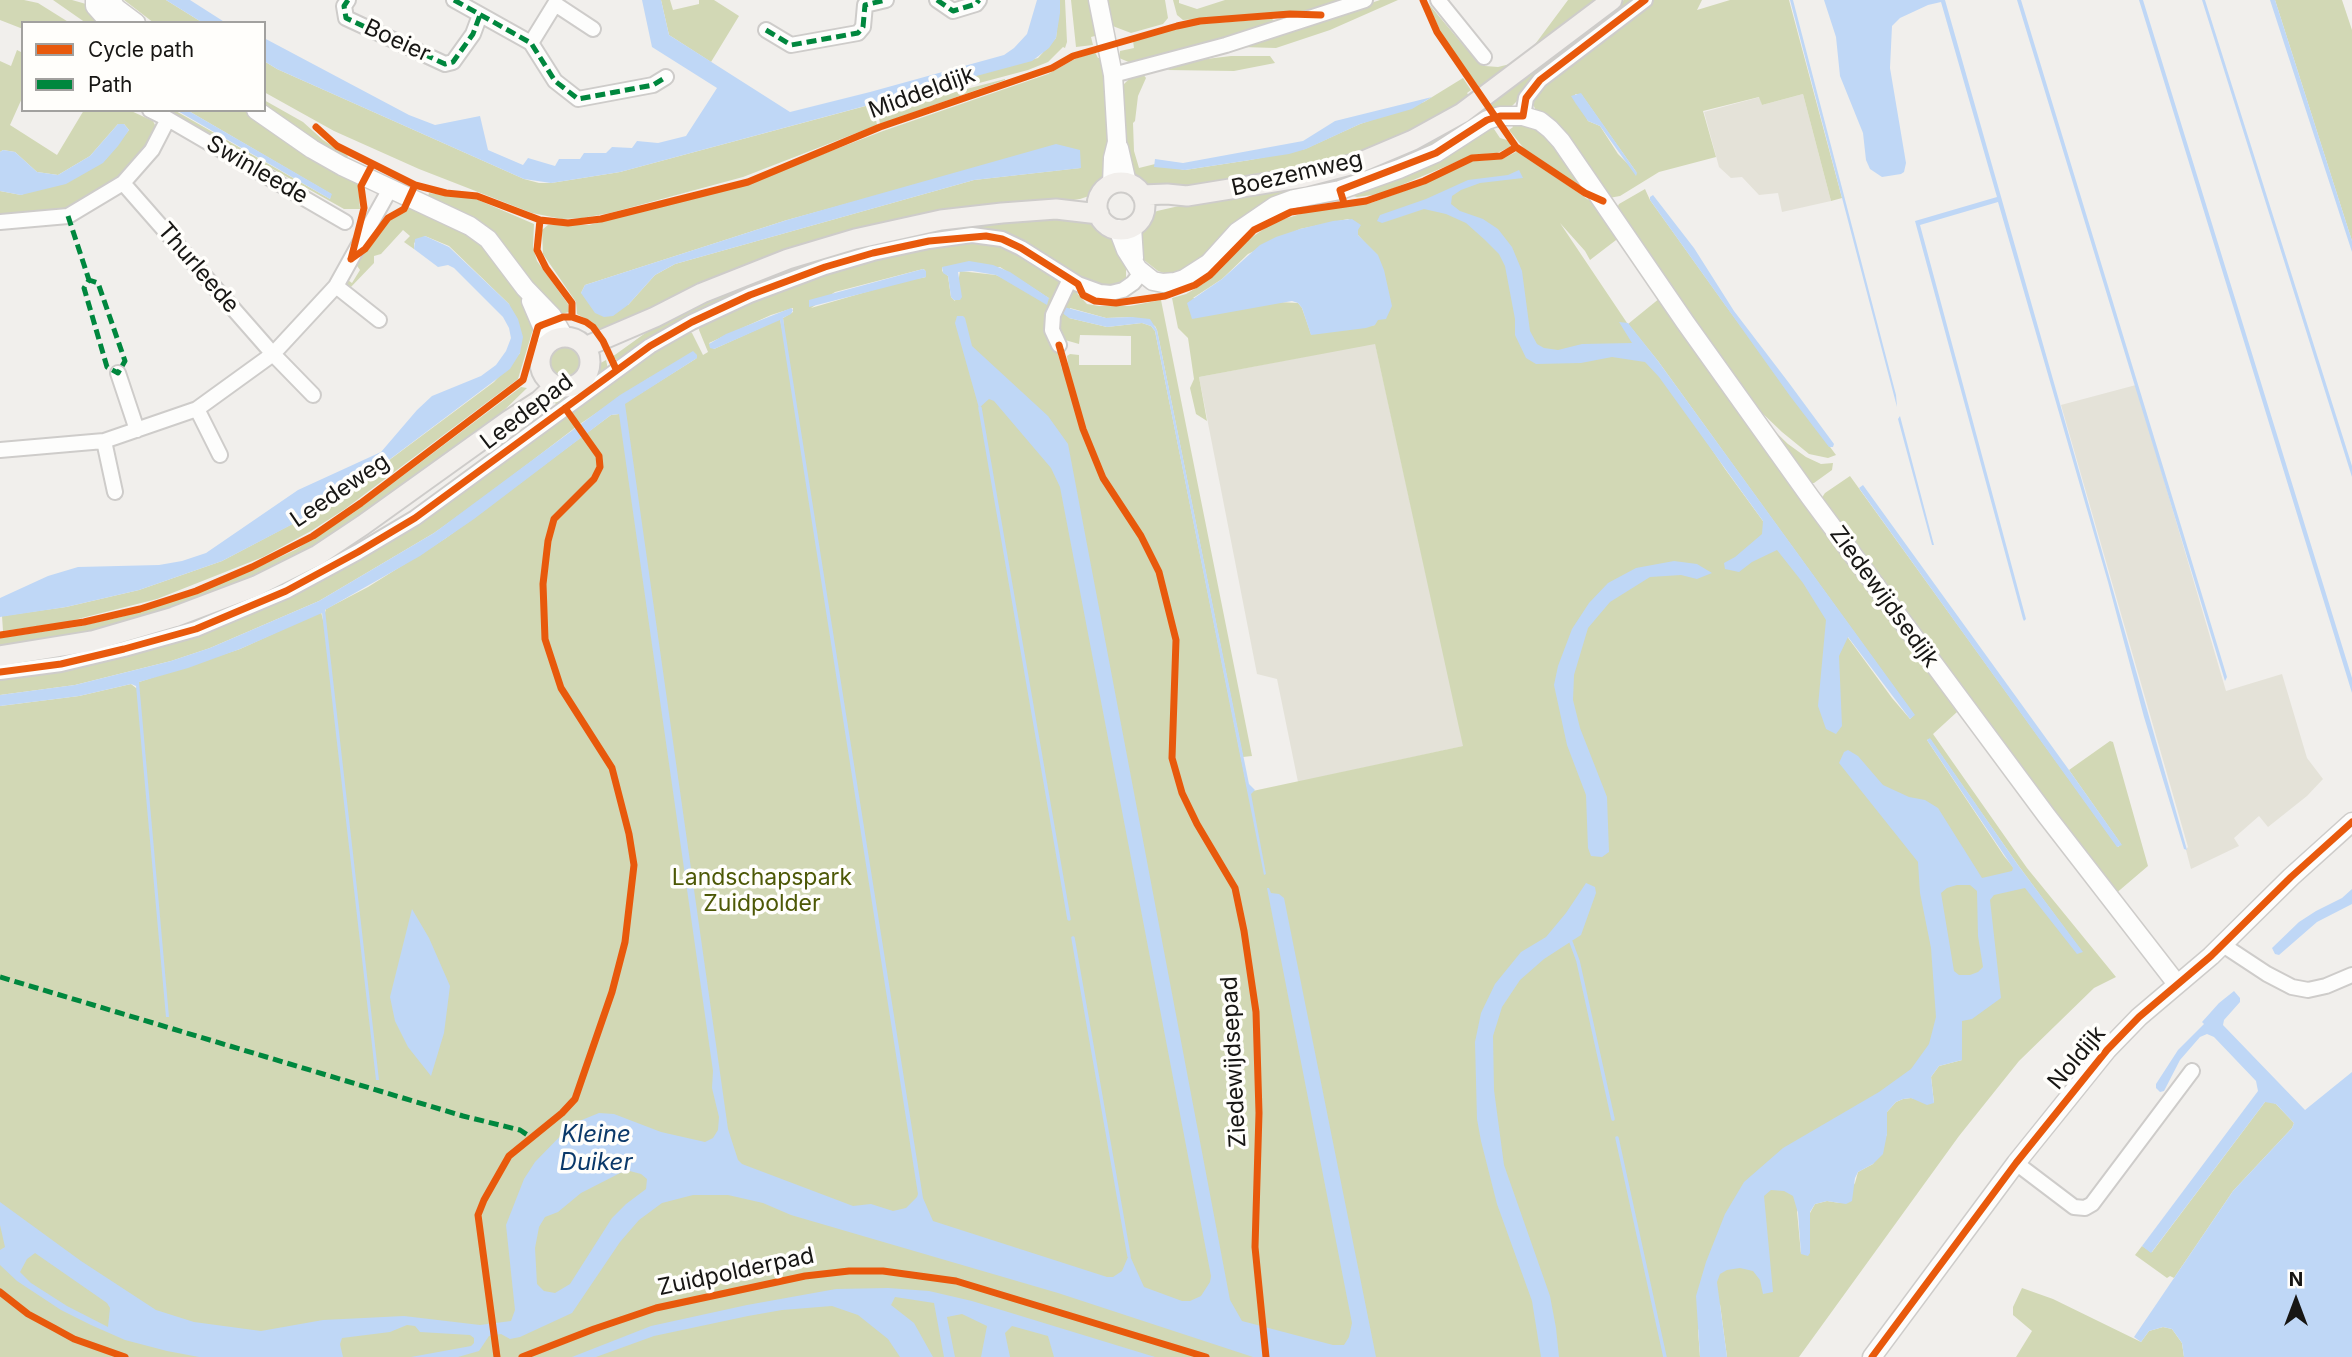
<!DOCTYPE html>
<style>
body{margin:0}
#map{position:relative;width:2352px;height:1357px;overflow:hidden;background:#f1efec;font-family:Inter,sans-serif}
canvas{display:block}
.legend{position:absolute;left:21px;top:21px;width:245px;height:91px;box-sizing:border-box;background:#fffefb;border:2px solid #a2a19f;margin:0;padding:9px 12px;list-style:none;font-size:21px;color:#171614}
.legend li{display:flex;align-items:center;gap:14px;height:35px}
.legend b{width:35px;border:2px solid #a2a19f}
.north{position:absolute;left:2261px;top:1266px;width:70px;height:70px;-webkit-text-stroke:5px #fffefb;paint-order:stroke;rotate:0deg;font-size:19px;font-weight:700;line-height:28px;text-align:center;color:#171614}
.north::after{content:'';display:block;margin:auto;width:24px;height:32px;background:#171614;clip-path:polygon(50% 0,100% 100%,50% 72%,0 100%)}
</style>
<div id="map">
<canvas width="2352" height="1357"></canvas>
<ul class="legend">
<li><b style="height:9px;background:#e8590c"></b>Cycle path</li>
<li><b style="height:9px;background:#00873e"></b>Path</li>
</ul>
<div class="north">N</div>
</div>
<script>
const c = document.querySelector('canvas').getContext('2d');
c.lineJoin = 'round';
function fillPath(path, color) { c.fillStyle = color; c.fill(path, 'evenodd'); }
const toPath = rows => new Path2D(rows.map(r => 'M' + r).join(''));
function strokePath(path, color, width, dash) { c.strokeStyle = color; c.lineWidth = width; c.lineCap = dash ? 'butt' : 'round'; c.setLineDash(dash || []); c.stroke(path); }
function write(font, color, halo, rows, align = 'center') {
  c.font = font + ' Inter,sans-serif'; c.lineWidth = 7; c.setLineDash([]); c.textBaseline = 'middle'; c.strokeStyle = halo; c.fillStyle = color; for (const [text, x, y, turn = 0] of rows) {
    c.save(); c.translate(x, y); c.rotate((+turn || 0) * Math.PI / 180); c.textAlign = isNaN(turn) ? turn : align; if (halo) c.strokeText(text, 0, 0); c.fillText(text, 0, 0); c.restore();
  }
}
fillPath(toPath([
 [1803,94,1831,201,1782,212,1778,193,1759,195,1742,177,1731,178,1719,167,1704,112,1760,97,1762,105],
 [1375,343,1464,746,1298,782,1277,679,1257,674,1199,377],
 [2136,385,2226,691,2282,674,2307,758,2323,779,2307,796,2268,827,2259,816,2234,838,2239,846,2191,869,2186,850,2188,847,2061,405]
]), '#e4e2d8');
fillPath(toPath([
 [0,0,24,0,38,3,70,23,23,23,23,29,0,20],
 [53,0,72,0,86,4,93,13,110,23,86,23],
 [124,0,166,0,203,23,154,23],
 [661,0,670,0,673,10,699,4,699,0,714,0,739,16,711,62,669,35],
 [1060,0,1065,0,1067,42,1065,48,1063,47,1048,62,1028,70,878,110,877,103,1038,58,1056,38],
 [1071,0,1091,0,1099,35,1091,37,1093,45,1076,47],
 [1105,0,1165,0,1168,18,1163,24,1131,33,1110,25],
 [1173,0,1179,0,1179,3,1197,9,1225,0,1344,0,1312,11,1183,20,1177,15],
 [1380,0,1398,0,1330,30,1276,48,1241,47],
 [1568,0,1601,0,1482,91,1444,39,1427,2,1464,46,1485,66,1498,67,1514,63,1533,47],
 [1624,0,1636,0,1530,81,1519,99,1512,106,1376,171,1288,195,1199,262,1178,273,1167,274,1158,271,1144,260,1139,251,1140,228,1150,215,1157,211,1201,201,1327,179,1572,40],
 [1651,0,1702,0,1697,10,1730,0,1789,0,1842,198,1831,201,1803,94,1762,105,1759,97,1703,111,1716,157,1659,172,1620,196,1609,198,1537,113,1532,102,1534,91],
 [1575,94,1581,94,1637,173,1618,154,1600,126,1588,121],
 [2275,0,2342,0,2352,30,2352,241],
 [1272,19,1276,22,1159,59,1131,63,1119,58,1120,51,1134,48,1133,41,1178,28,1200,24],
 [17,50,23,53,23,96,10,125,57,155,84,110,129,110,153,121,155,125,154,133,129,171,74,207,57,213,52,210,0,218,0,191,21,195,103,162,129,130,124,124,118,124,90,156,58,175,37,172,15,152,3,150,0,152,0,61,11,66],
 [1095,52,1098,58,1103,57,1109,104,1107,176,1098,193,1080,199,876,230,604,335,592,322,577,314,576,302,543,254,542,230,548,225,589,225,740,186,883,131,1048,74,1075,59],
 [1080,168,974,180,675,264,655,275,628,305,581,293,585,285,787,220,967,171],
 [1231,56,1270,56,1275,63,1234,71,1167,70,1190,61],
 [264,61,277,69,524,179,539,183,551,183,620,172,873,104,877,125,743,177,610,213,582,218,562,219,532,213,419,169,334,131,264,92],
 [1143,74,1146,78,1138,96,1135,121,1133,123,1134,151,1139,168,1155,164,1185,170,1250,160,1305,149,1360,124,1424,102,1463,78,1471,90,1467,93,1471,98,1398,140,1311,169,1186,189,1143,188,1135,180,1123,136,1121,87,1132,76],
 [1005,79,1005,80,880,124,878,112],
 [264,100,303,122,323,140,348,156,346,159,268,111,270,108,264,103],
 [174,110,330,199,331,194,187,110,246,110,358,184,360,209,344,209,212,135,174,118],
 [1510,122,1527,125,1546,135,1590,193,1526,151,1509,130,1513,127],
 [1492,126,1500,138,1510,141,1510,147,1497,153,1473,155,1380,194,1357,197,1345,194],
 [1518,151,1593,203,1620,237,1590,260,1585,251,1560,223,1725,469,1892,698,1910,719,1914,715,1658,361,1628,324,1660,298,1957,712,1933,734,2027,868,2116,977,2094,988,2019,1061,1959,1136,1799,1357,1727,1357,1720,1304,1698,1330,1700,1357,0,1357,0,706,79,696,131,684,136,688,139,687,139,682,240,649,321,612,323,620,326,609,368,587,446,538,611,415,619,414,625,403,697,358,649,378,580,424,572,413,572,411,615,376,687,330,692,333,703,355,708,352,699,330,700,323,747,302,866,260,968,240,1006,246,1060,279,1060,285,1046,315,1044,328,1049,341,1057,351,1062,369,1069,370,1067,356,1070,354,1079,355,1079,365,1131,365,1131,336,1080,335,1079,344,1065,340,1061,337,1057,318,1073,289,1087,304,1099,306,1130,306,1161,300,1252,756,1243,757,1157,330,1155,326,1132,317,1106,318,1070,308,1069,318,1107,327,1142,323,1151,326,1155,331,1248,792,1463,746,1375,344,1199,377,1207,421,1196,414,1190,388,1194,379,1188,338,1178,328,1172,298,1186,294,1203,284,1220,270,1245,242,1274,222,1314,210,1371,203,1415,187,1473,161,1502,159],
 [1348,219,1356,223,1358,235,1367,245,1375,325,1311,334,1302,308,1298,303,1193,298,1222,279,1248,254,1300,229],
 [942,267,1000,267,1050,299,996,275,960,271,955,301,951,297,948,276,942,271],
 [923,269,925,270,926,277,900,282,811,308,835,292],
 [793,308,793,312,783,318,786,349,780,319,714,349,709,343,771,315],
 [1930,739,2018,865,2082,952,2004,856,1927,740],
 [1961,1026,1962,1060,1939,1066,1931,1077,1934,1103,1911,1098,1903,1099,1896,1102,1887,1112,1887,1134,1873,1164,1858,1172,1855,1183,1840,1203,1827,1201,1815,1204,1810,1213,1801,1254,1797,1211],
 [1645,189,1650,200,1726,306,1836,455,1828,458,1809,454,1782,432,1737,389,1617,208,1619,204],
 [429,193,476,199,534,224,533,247,537,261,568,304,569,312,557,315,492,234,470,217,428,196],
 [409,206,445,218,487,248,528,305,534,326,518,379,345,509,311,531,263,557,157,599,66,622,3,631,2,616,66,607,139,590,222,561,313,513,345,493,494,382,520,353,509,304,449,246,425,236,414,243,414,249,404,242,410,236,403,230,381,254,374,256,374,263,349,289,344,287,345,278,352,283,360,270,355,263,357,259,368,249,389,219],
 [1040,217,1095,221,1119,244,1126,269,1126,282,1104,291,1011,237,840,257,619,361,612,357,651,329,708,298,834,252,932,229],
 '550 361a15 15 0 1 1 30 0a15 15 0 1 1-30 0Z',
 [606,360,608,369,558,405,548,399,562,391,579,388,586,382,597,365],
 [521,387,527,388,490,424,357,520,299,555,242,582,142,618,79,634,0,645,0,638,76,627,121,617,180,599,241,575,295,550,353,513],
 [1758,415,1788,444,1806,457,1821,464,1833,463,1832,470,1814,483,1810,483],
 [566,416,576,427,481,500,434,533,319,601,210,648,171,661,75,685,0,695,0,677,69,667,303,588],
 [1850,476,2118,847,2121,844,2069,770,2110,741,2113,742,2148,866,2114,895,1821,499,1825,493],
 [2269,1101,2276,1104,2294,1123,2292,1128,2233,1191,2174,1278,2170,1276,2167,1278,2135,1255,2142,1246,2152,1252,2265,1102],
 [2022,1288,2053,1299,2141,1342,2149,1331,2163,1327,2172,1329,2182,1343,2184,1357,2016,1357,2032,1331,2013,1315,2013,1307]
]), '#d2d8b5');
fillPath(toPath([
 [166,0,190,0,226,23,203,23],
 [642,0,661,0,669,35,790,112,870,92,1004,55,1014,48,1027,34,1037,0,1060,0,1060,13,1056,38,1049,48,1032,61,620,172,551,183,524,179,277,69,264,61,264,38,409,115,435,125,480,116,488,150,523,165,528,158,555,166,559,159,580,159,584,153,606,153,612,147,632,148,637,141,658,143,686,136,717,88,652,47],
 [1790,0,1793,0,1896,395,1897,407],
 [1824,0,1945,0,2187,850,2184,849,2144,717,2108,582,1998,202,1920,225,2026,619,2024,621,2023,619,1915,221,1997,197,1941,2,1928,5,1900,18,1892,26,1890,68,1906,163,1904,172,1901,174,1882,177,1870,169,1866,160,1863,133,1840,76,1836,37],
 [2017,0,2021,0,2227,677,2225,681],
 [2139,0,2143,0,2352,678,2352,693],
 [2202,0,2205,0,2352,466,2352,477],
 [2270,0,2275,0,2352,241,2352,252],
 [1581,93,1637,173,1636,176,1600,126,1588,121,1576,104,1571,96],
 [1432,97,1412,109,1360,124,1306,149,1289,154,1185,170,1154,167,1155,159,1183,163,1303,141,1335,121],
 [176,110,187,110,332,194,330,199],
 [118,124,124,124,129,130,118,146,103,163,66,184,21,195,0,191,0,152,3,150,15,152,37,172,58,175,90,156],
 [1056,144,1080,150,1081,168,974,180,675,264,655,275,628,305,613,316,604,317,595,313,581,293,585,285,787,220],
 [1519,170,1523,178,1480,183,1461,190,1452,196,1451,204,1460,211,1483,219,1498,229,1512,247,1522,271,1530,331,1537,344,1544,348,1558,350,1582,344,1632,343,1619,322,1628,323,1658,361,1915,715,1910,719,1848,637,1839,656,1842,726,1836,734,1826,729,1818,706,1826,620,1803,583,1777,550,1752,562,1739,572,1725,569,1724,563,1735,557,1762,534,1763,521,1659,377,1645,362,1612,357,1581,363,1536,364,1526,358,1515,335,1515,319,1505,266,1499,254,1485,240,1466,223,1446,214,1424,209,1382,223,1377,221,1380,215,1426,199,1468,180,1508,175],
 [1653,195,1694,248,1734,311,1789,383,1834,444,1833,447,1829,447,1790,396,1650,200,1650,197],
 [1352,219,1361,225,1358,230,1358,235,1378,255,1384,270,1392,306,1386,319,1378,320,1375,325,1366,328,1311,335,1302,308,1298,303,1292,301,1192,319,1187,303,1222,279,1260,245,1276,237,1300,229,1333,221],
 [425,236,449,247,509,304,518,319,523,337,520,353,510,369,345,493,314,513,222,561,139,590,66,607,0,617,0,598,48,576,78,567,159,565,182,561,206,553,298,490,381,452,417,410,432,396,481,376,496,365,506,351,511,338,509,328,503,317,454,268,448,265,438,267,414,249,415,239],
 [969,261,993,265,1010,272,1049,298,1047,305,996,275,972,271,958,272,962,297,960,300,954,300,951,297,948,276,943,273,942,267],
 [923,269,926,271,926,277,809,307,809,300],
 [1064,307,1106,318,1132,317,1150,319,1157,330,1249,784,1255,790,1251,794,1266,874,1264,875,1155,331,1151,326,1142,323,1107,327,1069,318,1061,312],
 [791,308,793,310,791,314,783,318,923,1198,933,1221,1107,1277,1113,1277,1122,1271,1128,1257,1130,1256,1144,1287,1182,1301,1190,1301,1201,1296,1210,1282,1211,1276,1060,487,1051,468,994,401,989,399,979,408,955,323,957,316,963,316,965,318,972,346,1048,416,1068,444,1230,1300,1242,1321,1333,1345,1344,1345,1349,1337,1352,1323,1267,888,1269,888,1271,893,1279,894,1284,898,1376,1357,1253,1357,1058,1293,791,1215,763,1203,728,1195,693,1195,662,1203,639,1220,620,1242,572,1313,520,1337,510,1339,501,1334,489,1336,479,1351,458,1357,411,1357,471,1346,474,1343,474,1338,470,1335,420,1332,415,1326,407,1325,390,1332,342,1338,340,1344,343,1357,199,1357,167,1351,125,1340,91,1325,61,1310,17,1281,0,1265,0,1250,5,1247,0,1225,0,1202,81,1261,156,1310,194,1322,261,1331,323,1320,404,1316,480,1325,511,1321,515,1310,506,1225,524,1179,535,1162,572,1124,599,1113,614,1114,661,1132,705,1142,713,1138,718,1130,719,1117,712,1088,713,1071,619,414,611,415,474,519,420,556,325,610,379,1080,376,1080,322,613,240,649,188,668,139,682,169,1017,166,1017,136,686,131,684,79,696,0,706,0,695,75,685,171,661,210,648,319,601,434,533,620,395,693,351,697,355,697,358,625,404,728,1129,738,1160,742,1164,853,1206,871,1204,893,1211,906,1208,917,1197,918,1194,780,320,714,349,710,348,709,344,726,334],
 [626,1170,641,1174,647,1179,646,1189,626,1204,612,1218,570,1284,555,1293,544,1291,537,1284,535,1248,539,1227,545,1217,558,1212,581,1193],
 [35,1253,107,1303,110,1308,108,1327,67,1306,31,1283,20,1272,27,1259],
 [1900,416,1934,545,1932,545,1898,419],
 [1863,485,2069,770,2122,845,2117,847,1859,488],
 [1674,561,1697,564,1712,573,1697,579,1681,575,1650,577,1610,602,1588,628,1574,675,1573,700,1580,728,1607,797,1609,852,1602,857,1591,856,1588,848,1586,795,1567,745,1554,685,1558,666,1572,629,1589,603,1608,583,1636,568],
 [1930,738,2018,865,2083,952,2077,954,2025,888,1994,895,1990,900,2001,998,1972,1019,1962,1021,1962,1060,1939,1066,1931,1077,1934,1103,1927,1105,1911,1098,1903,1099,1896,1102,1887,1112,1887,1134,1883,1154,1873,1164,1858,1172,1855,1178,1852,1201,1846,1204,1827,1201,1815,1204,1810,1212,1810,1253,1808,1256,1801,1254,1798,1213,1793,1196,1784,1191,1771,1190,1764,1196,1773,1292,1763,1294,1760,1280,1753,1271,1740,1268,1727,1270,1720,1274,1717,1282,1727,1357,1700,1357,1696,1296,1706,1262,1725,1214,1744,1182,1783,1148,1879,1092,1911,1069,1929,1044,1936,1017,1931,948,1920,893,1918,862,1839,763,1844,752,1848,750,1858,756,1883,785,1909,797,1925,800,1938,808,1982,878,2012,871,2013,868,1927,740],
 [1957,885,1970,885,1977,891,1978,936,1983,967,1978,972,1970,975,1959,975,1954,971,1941,893,1947,888],
 [1586,883,1595,887,1596,893,1581,935,1544,959,1520,980,1502,1007,1493,1036,1494,1090,1504,1165,1550,1296,1556,1328,1559,1357,1541,1357,1532,1301,1497,1204,1481,1141,1477,1119,1475,1042,1481,1013,1495,984,1521,952,1546,937,1566,913],
 [2352,889,2352,904,2317,922,2279,955,2275,954,2272,948,2299,922,2316,911,2342,898],
 [412,909,429,938,450,986,444,1033,431,1076,408,1047,395,1021,390,997],
 [2234,991,2240,998,2240,1002,2224,1020,2223,1025,2305,1110,2352,1072,2352,1357,2184,1357,2182,1343,2172,1329,2163,1327,2149,1331,2141,1342,2134,1337,2233,1191,2292,1128,2294,1123,2276,1104,2265,1102,2151,1253,2142,1246,2258,1091,2256,1081,2214,1037,2207,1034,2200,1037,2180,1060,2164,1091,2160,1092,2156,1088,2156,1084,2178,1050,2204,1024,2202,1022,2219,1003],
 [888,1288,929,1291,972,1301,1155,1357,1054,1357,1048,1336,1012,1326,1005,1333,1010,1357,981,1357,987,1326,962,1314,947,1317,955,1357,944,1357,934,1303,895,1297,891,1305,914,1323,933,1357,900,1357,888,1339,858,1315,832,1306,782,1310,748,1316,654,1336,596,1357,572,1357,651,1326,747,1305,836,1289]
]), '#bfd7f6');
strokePath(toPath([
 [980,408,1069,919],
 [1073,938,1129,1256],
 [1571,942,1578,961,1613,1119],
 [1617,1138,1665,1357]
]), '#bfd7f6', 3.5);
const minor = toPath([
 [348,0,344,6,346,18,445,64,453,62,473,34,480,15],
 [454,0,531,43,555,81,578,99,653,85,666,77],
 [937,0,953,11,976,4,979,0],
 [1438,0,1484,57],
 [766,30,791,45,858,33,863,27,865,5,886,0],
 [531,43,555,4,593,29],
 [1113,75,1226,45,1365,0],
 [1523,116,1526,98,1540,80,1645,0],
 [168,119,345,222],
 [123,183,273,354,313,395],
 [0,222,68,216,123,183,152,150,168,119,150,110],
 [336,286,379,320],
 [1059,345,1052,330,1053,315,1070,279],
 [118,373,137,430],
 [197,409,220,455],
 [104,441,115,492],
 [0,450,104,441,197,409,273,354,336,286,390,189],
 [0,672,61,664,124,649,196,629,286,591,358,552,415,518,650,346,692,322,750,295,825,267,873,253,929,241,972,235,1002,239,1021,248,1078,284,1100,292,1111,293,1123,290,1133,283,1142,272],
 [2223,945,2267,974,2292,987,2308,990,2326,986,2352,975],
 [2016,1163,2074,1207,2085,1208,2092,1204,2192,1071]
]);
const tertiary = toPath([
 [95,0,95,6,103,15,117,23],
 [111,0,116,8,136,23],
 [1098,0,1113,75,1117,142,1113,158,1112,184],
 [256,110,312,149,342,166,470,226,488,239,525,288,552,316,564,337],
 [1119,148,1127,183],
 [1132,227,1134,258],
 [1118,229,1126,250,1138,269,1153,281,1163,283,1175,282,1184,279,1209,263,1237,232,1275,206,1294,199,1340,190,1399,169,1436,153,1487,120,1500,116,1523,116,1540,121,1550,129,1561,141,1685,322,1810,497,2046,815,2177,984],
 [531,301,549,343],
 [1872,1357,2016,1163,2107,1050,2139,1017,2211,956,2291,877,2352,822]
]);
const secondary = toPath([
 '1097 206a24 24 0 1 1 48 0a24 24 0 1 1-48 0Z',
 [1142,195,1167,194,1187,196,1304,177,1361,162,1413,140,1462,113,1612,0],
 '540 362a25 25 0 1 1 50 0a25 25 0 1 1-50 0Z',
 [585,347,655,317,702,293,788,259,855,239,941,220,1002,213,1056,209,1099,214],
 [0,656,92,641,174,617,256,586,318,555,363,525,508,421,539,401,556,385]
]);
strokePath(minor, '#ceccca', 18);
strokePath(tertiary, '#ceccca', 21);
strokePath(secondary, '#ceccca', 23);
strokePath(minor, '#fdfdfc', 14);
strokePath(tertiary, '#fdfdfc', 18);
strokePath(secondary, '#f2efec', 19);
strokePath(toPath([
 [348,0,344,6,346,18,445,64,453,62,473,34,480,15],
 [454,0,531,43,555,81,578,99,653,85,666,77],
 [937,0,953,11,976,4,979,0],
 [766,30,791,45,858,33,863,27,865,5,886,0],
 [68,216,89,280,84,288,107,367,118,373,125,361,98,283,89,280],
 [0,977,463,1116,520,1130,532,1138]
]), '#00873e', 5, [10, 5]);
strokePath(toPath([
 [1423,0,1437,32,1516,147,1585,193,1603,201],
 [316,127,337,146,415,185,446,193,477,196,540,220,568,223,601,219,748,182,880,127,1052,68,1073,56,1177,26,1200,21,1290,14,1321,15],
 [1344,203,1340,190,1436,153,1487,120,1500,116,1523,116,1526,98,1540,80,1645,0],
 [540,220,537,250,546,268,572,303,572,317],
 [351,259,365,249,388,218,404,209,415,185],
 [351,259,364,208,361,186,372,165],
 [1059,345,1083,429,1103,478,1141,536,1159,572,1176,640,1172,758,1182,793,1197,824,1235,888,1244,931,1256,1012,1259,1113,1255,1247,1266,1357],
 [0,635,84,622,140,609,196,591,252,567,313,536,361,503,523,380,538,327,542,325,563,317,572,317,586,322,593,327,603,341,616,369],
 [0,672,61,664,124,649,196,629,286,591,358,552,415,518,650,346,692,322,750,295,825,267,873,253,929,241,986,236,1002,239,1021,248,1078,284,1083,295,1095,301,1116,303,1165,296,1195,285,1210,275,1254,230,1291,212,1366,201,1424,181,1472,158,1501,156,1516,147],
 [0,1292,28,1314,54,1328,74,1339,125,1357],
 [497,1357,478,1215,484,1200,509,1156,562,1113,575,1099,612,992,625,942,634,865,629,834,612,768,561,688,545,639,543,584,548,541,554,519,594,479,600,467,599,456,565,408],
 [522,1357,594,1329,656,1308,805,1276,849,1271,883,1271,956,1281,1206,1357],
 [1872,1357,2016,1163,2107,1050,2139,1017,2211,956,2291,877,2352,822]
]), '#e8590c', 7);
write('23px', '#171614', '#fffefb', [
 ["Boeier",397,41,25],
 ["Middeldijk",922,93,-20],
 ["Swinleede",257,170,30],
 ["Boezemweg",1297,174,-13],
 ["Thurleede",198,268,49],
 ["Leedepad",527,412,-37],
 ["Leedeweg",340,491,-34],
 ["Ziedewijdsedijk",1884,597,54],
 ["Noldijk",2077,1058,-50],
 ["Ziedewijdsepad",1234,1062,-93],
 ["Zuidpolderpad",736,1272,-12]
]);
write('23px', '#4d5806', '#fffefb', [
 ["Landschapspark",762,878],
 ["Zuidpolder",762,904]
]);
write('italic 24px', '#0b396a', '#fffefb', [
 ["Kleine",596,1135],
 ["Duiker",596,1163]
]);
</script>
